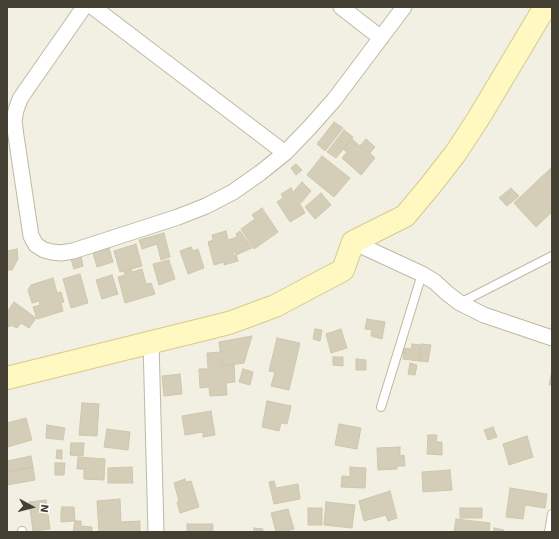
<!DOCTYPE html>
<style>
body{margin:0}
#map{position:relative;width:559px;height:539px;overflow:hidden;background:#f2f0e3;font-family:"Work Sans",sans-serif}
canvas{display:block}
.frame{position:absolute;inset:0;border:8px solid #444033;pointer-events:none}
.north{position:absolute;left:12px;top:487px;width:40px;height:40px;-webkit-text-stroke:3px #fff;paint-order:stroke;rotate:97deg;font-size:11px;font-weight:700;line-height:16px;text-align:center;color:#444033}
.north::after{content:'';display:block;margin:auto;width:14px;height:18px;background:#444033;clip-path:polygon(50% 0,100% 100%,50% 72%,0 100%)}
</style>
<div id="map">
<canvas width="559" height="539"></canvas>
<div class="frame"></div>
<div class="north">N</div>
</div>
<script>
const c = document.querySelector('canvas').getContext('2d');
c.lineJoin = 'round';
function fillPath(path, color) { c.fillStyle = color; c.fill(path, 'evenodd'); }
const toPath = rows => new Path2D(rows.map(r => 'M' + r).join(''));
function strokePath(path, color, width, dash) { c.strokeStyle = color; c.lineWidth = width; c.lineCap = dash ? 'butt' : 'round'; c.setLineDash(dash || []); c.stroke(path); }
const building = toPath([
 [334,122,343,128,325,151,317,144,334,122],
 [344,130,353,137,336,158,327,152,344,130],
 [352,139,360,146,366,139,375,147,370,153,375,158,361,175,342,158,347,152,343,149,352,139],
 [322,156,350,178,334,197,307,175,322,156],
 [296,164,302,170,296,175,291,168,296,164],
 [552,167,552,212,536,227,514,203,552,167],
 [302,182,311,191,301,203,294,191,302,182],
 [291,188,305,213,290,222,277,202,283,198,281,194,291,188],
 [511,188,519,196,507,206,499,198,511,188],
 [321,193,331,205,315,219,305,207,321,193],
 [262,208,278,232,254,249,241,229,255,219,252,215,262,208],
 [226,231,228,240,237,237,236,234,240,231,252,248,236,255,233,249,232,249,234,256,236,255,238,261,224,265,224,262,214,265,208,242,213,240,212,235,226,231],
 [164,233,170,257,161,260,157,244,142,249,139,240,164,233],
 [136,244,142,266,120,272,114,251,136,244],
 [191,247,193,251,198,249,204,268,188,274,180,251,191,247],
 [109,248,113,262,97,267,93,253,109,248],
 [17,249,18,259,12,270,7,270,7,251,17,249],
 [81,256,83,266,74,269,71,259,81,256],
 [169,260,175,279,159,285,153,264,169,260],
 [131,269,132,272,142,269,146,284,151,283,155,294,125,303,118,277,125,275,124,271,131,269],
 [80,274,88,303,71,308,63,279,80,274],
 [112,275,118,294,102,299,96,280,112,275],
 [53,278,57,293,61,292,64,302,61,303,63,311,37,319,33,307,40,305,39,301,32,303,28,290,31,285,53,278],
 [14,302,36,318,29,328,21,323,17,328,11,325,9,327,7,325,7,312,14,302],
 [367,319,385,322,382,339,371,336,372,330,365,329,367,319],
 [315,329,322,330,320,341,313,339,315,329],
 [341,329,347,348,331,353,326,334,341,329],
 [252,336,244,363,222,366,219,342,252,336],
 [277,338,300,343,289,390,271,386,275,372,269,371,277,338],
 [412,344,421,345,419,361,403,359,404,348,411,349,412,344],
 [422,344,431,345,428,362,419,361,422,344],
 [222,352,222,366,234,365,235,382,226,383,227,395,210,396,209,387,200,388,199,369,208,369,207,353,222,352],
 [333,357,343,357,343,366,333,365,333,357],
 [356,359,366,360,366,370,356,370,356,359],
 [410,363,417,365,415,375,408,374,410,363],
 [243,369,253,372,250,385,239,382,243,369],
 [552,370,552,385,549,385,552,370],
 [180,374,182,394,164,396,162,376,180,374],
 [267,401,291,406,287,424,281,423,279,431,262,427,267,401],
 [82,403,99,404,97,436,79,435,82,403],
 [211,411,215,435,203,437,203,432,185,435,182,416,211,411],
 [26,418,32,440,7,447,7,423,26,418],
 [339,424,361,428,357,449,335,445,339,424],
 [47,425,65,428,63,440,46,438,47,425],
 [493,427,497,437,488,440,484,430,493,427],
 [107,429,130,432,128,450,104,447,107,429],
 [428,435,437,435,436,442,442,442,442,455,427,454,428,435],
 [527,436,533,457,509,465,503,444,527,436],
 [71,443,84,443,83,456,70,455,71,443],
 [400,447,400,456,404,455,405,466,397,466,397,469,378,470,377,448,400,447],
 [57,450,62,450,62,459,56,458,57,450],
 [31,456,33,467,7,472,7,461,31,456],
 [78,457,105,459,104,480,84,479,84,469,77,469,78,457],
 [55,463,65,463,64,475,55,475,55,463],
 [33,467,35,480,7,485,7,472,33,467],
 [132,467,133,483,108,483,108,468,132,467],
 [350,467,366,468,365,488,341,487,342,476,350,477,350,467],
 [450,470,452,490,423,492,422,472,450,470],
 [185,479,186,482,191,481,199,507,180,513,177,502,179,501,174,483,185,479],
 [274,481,276,488,298,484,300,499,274,504,269,482,274,481],
 [510,488,547,494,545,508,525,505,523,519,506,517,510,488],
 [390,491,397,518,388,521,386,515,364,521,359,501,390,491],
 [120,499,121,522,140,521,140,532,99,532,97,501,120,499],
 [46,500,50,529,33,531,29,502,46,500],
 [326,502,355,505,352,528,324,525,326,502],
 [62,507,74,507,75,521,61,522,61,511,62,507],
 [308,508,322,508,322,525,308,525,308,508],
 [460,508,482,508,482,518,460,518,460,508],
 [288,509,294,529,283,532,276,532,271,513,288,509],
 [456,519,490,523,489,532,454,532,456,519],
 [75,521,81,521,81,526,92,527,92,532,73,532,75,521],
 [187,524,213,524,213,532,187,532,187,524],
 [254,528,263,529,263,532,254,532,254,528],
 [494,528,504,530,504,532,494,532,494,528]
]);
fillPath(building, '#d4cdb8');
strokePath(building, '#cfc6ab', 1);
const lane = toPath([
 [460,303,552,256],
 [381,407,422,274],
 [22,531,22,532],
 [549,532,552,514]
]);
const street = toPath([
 [84,7,26,90,20,99,16,110,14,121,16,136,31,236,36,245,44,250,52,252,61,253,73,251,178,217,206,206,233,192,260,173,285,153,310,127,334,100,404,7],
 [93,7,285,153],
 [341,7,381,38],
 [353,242,422,274,435,282,448,294,460,303,484,315,552,338],
 [151,342,156,532]
]);
const secondary = toPath([
 [7,378,229,323,275,306,343,270,353,242,405,216,430,186,455,154,478,119,545,7]
]);
strokePath(lane, '#beb9a5', 10);
strokePath(street, '#beb9a5', 17);
strokePath(secondary, '#d4cb91', 24);
strokePath(lane, '#fff', 8);
strokePath(street, '#fff', 15);
strokePath(secondary, '#fff8c0', 22);
</script>
